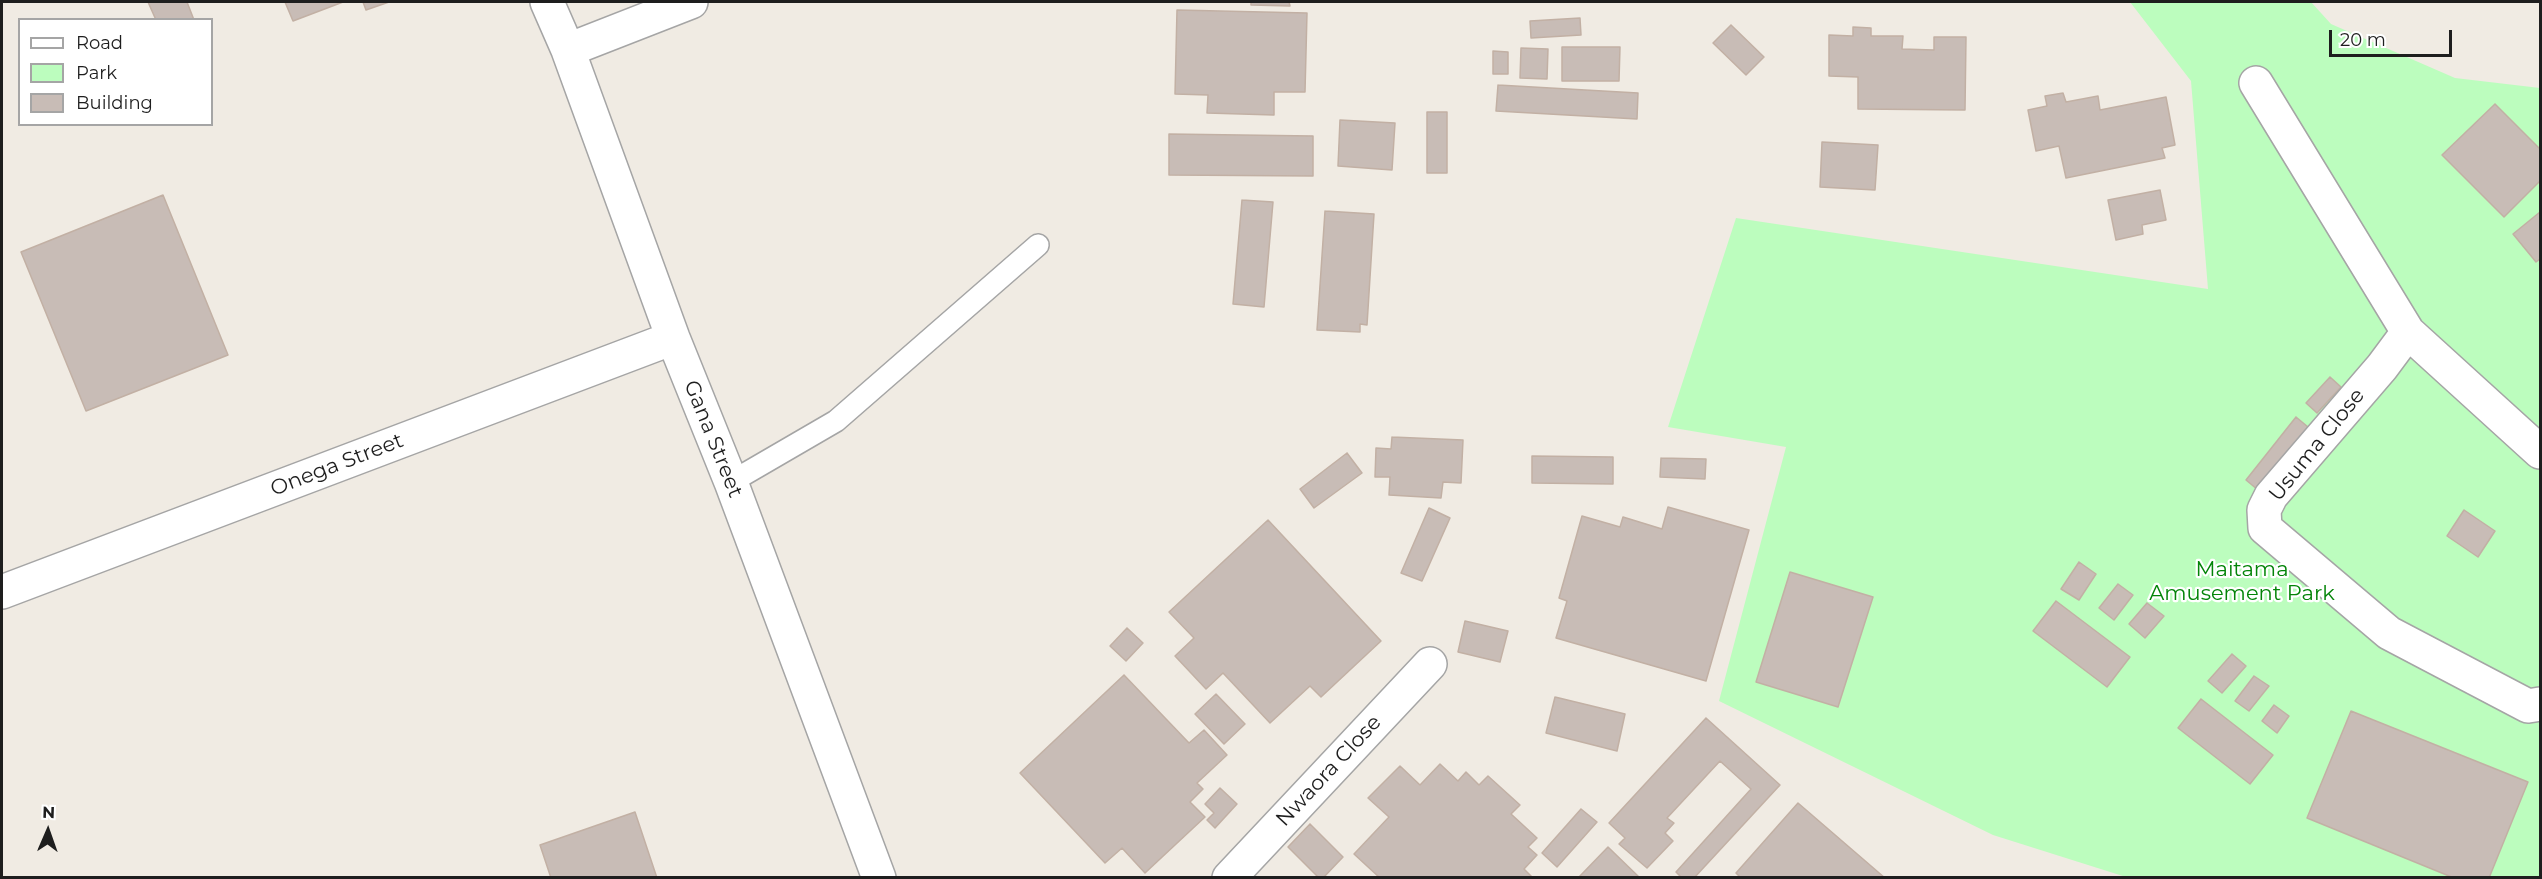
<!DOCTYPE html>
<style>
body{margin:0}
#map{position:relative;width:2542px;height:879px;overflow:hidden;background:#f0ebe3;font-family:Montserrat,sans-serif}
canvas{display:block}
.frame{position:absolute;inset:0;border:3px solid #1e1e1e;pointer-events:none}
.legend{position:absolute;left:18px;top:18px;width:195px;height:108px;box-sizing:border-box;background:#fff;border:2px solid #a5a5a5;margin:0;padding:8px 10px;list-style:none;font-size:18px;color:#1e1e1e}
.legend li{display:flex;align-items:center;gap:12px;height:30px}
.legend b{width:30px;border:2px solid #a5a5a5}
.north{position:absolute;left:18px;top:801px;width:60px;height:60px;-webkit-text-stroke:4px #fff;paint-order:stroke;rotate:2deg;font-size:16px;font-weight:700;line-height:24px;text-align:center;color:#1e1e1e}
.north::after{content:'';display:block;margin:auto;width:21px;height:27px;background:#1e1e1e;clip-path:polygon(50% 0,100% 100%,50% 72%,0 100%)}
.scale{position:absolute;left:2329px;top:30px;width:123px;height:27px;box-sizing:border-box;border:3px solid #1e1e1e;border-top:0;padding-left:8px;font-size:18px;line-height:21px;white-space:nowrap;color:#1e1e1e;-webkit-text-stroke:4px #fff;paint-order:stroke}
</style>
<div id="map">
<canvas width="2542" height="879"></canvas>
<div class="frame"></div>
<ul class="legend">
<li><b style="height:8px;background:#fff"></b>Road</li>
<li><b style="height:16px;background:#bcfdbe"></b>Park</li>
<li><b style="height:16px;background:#c8bcb6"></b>Building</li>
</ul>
<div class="north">N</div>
<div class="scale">20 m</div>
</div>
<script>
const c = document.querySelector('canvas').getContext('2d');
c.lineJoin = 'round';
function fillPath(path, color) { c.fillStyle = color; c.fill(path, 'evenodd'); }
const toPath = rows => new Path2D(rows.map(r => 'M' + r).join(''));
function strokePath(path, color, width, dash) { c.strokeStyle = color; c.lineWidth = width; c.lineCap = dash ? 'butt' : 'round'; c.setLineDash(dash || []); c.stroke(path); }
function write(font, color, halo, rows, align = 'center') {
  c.font = font + ' Montserrat,sans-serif'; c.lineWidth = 4.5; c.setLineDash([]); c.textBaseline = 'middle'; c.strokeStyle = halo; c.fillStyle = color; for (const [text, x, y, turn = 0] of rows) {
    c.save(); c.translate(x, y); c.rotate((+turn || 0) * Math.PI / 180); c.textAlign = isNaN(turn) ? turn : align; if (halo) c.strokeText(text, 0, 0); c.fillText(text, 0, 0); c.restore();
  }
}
fillPath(toPath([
 [2130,2,2311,2,2331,24,2455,78,2540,88,2540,877,2126,877,1993,835,1719,701,1786,447,1668,427,1736,218,2208,289,2191,81]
]), '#bcfdbe');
const building = toPath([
 [148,2,187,2,194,20,156,20,148,2],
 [285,2,343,2,293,21,285,2],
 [363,2,389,2,366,10,363,2],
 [1251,2,1289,2,1290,6,1251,5,1251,2],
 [1177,10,1307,13,1305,92,1274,92,1274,115,1207,113,1208,95,1175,94,1177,10],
 [1580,18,1581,35,1531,38,1530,21,1580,18],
 [1731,25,1764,57,1746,75,1713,43,1731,25],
 [1853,27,1871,28,1871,36,1903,36,1902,49,1934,50,1934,37,1966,37,1965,110,1858,109,1858,77,1829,76,1829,35,1853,36,1853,27],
 [1562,47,1620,47,1619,81,1562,81,1562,47],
 [1521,48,1548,49,1547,79,1520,78,1521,48],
 [1493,51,1508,52,1508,74,1493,74,1493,51],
 [1498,85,1638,93,1637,119,1496,111,1498,85],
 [2063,93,2066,102,2098,96,2100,110,2166,97,2175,145,2162,148,2165,158,2066,178,2059,146,2036,151,2028,110,2047,106,2045,96,2063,93],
 [2495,104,2540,149,2540,181,2504,217,2442,155,2495,104],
 [1427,112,1447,112,1447,173,1427,173,1427,112],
 [1340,120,1395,123,1392,170,1338,166,1340,120],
 [1169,134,1313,136,1313,176,1169,175,1169,134],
 [1822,142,1878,145,1875,190,1820,187,1822,142],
 [2160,190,2166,220,2142,225,2143,234,2116,240,2108,200,2160,190],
 [163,195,228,355,86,411,21,252,163,195],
 [1242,200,1273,202,1264,307,1233,304,1242,200],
 [1325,211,1374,214,1367,325,1360,324,1360,332,1317,330,1325,211],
 [2540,212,2540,259,2536,262,2513,234,2540,212],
 [2330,377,2341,387,2317,413,2306,403,2330,377],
 [2296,417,2308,427,2258,490,2246,480,2296,417],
 [1392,437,1463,440,1461,483,1443,482,1441,498,1389,495,1390,477,1375,477,1376,448,1391,449,1392,437],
 [1347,453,1362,473,1314,508,1300,489,1347,453],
 [1532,456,1613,457,1613,484,1532,483,1532,456],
 [1661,458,1706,459,1705,479,1660,477,1661,458],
 [1668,507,1749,530,1706,681,1556,638,1567,601,1559,598,1582,516,1620,527,1623,517,1662,529,1668,507],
 [1429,508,1450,518,1422,581,1401,573,1429,508],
 [2464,510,2495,531,2478,557,2447,536,2464,510],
 [1268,520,1381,641,1321,697,1310,686,1270,723,1223,673,1206,689,1175,656,1194,638,1169,612,1268,520],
 [2079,562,2096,574,2079,600,2061,589,2079,562],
 [1790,572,1873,597,1838,707,1756,682,1790,572],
 [2118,584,2133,595,2114,620,2099,608,2118,584],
 [2056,601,2130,657,2107,687,2033,631,2056,601],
 [2147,603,2164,616,2145,638,2129,624,2147,603],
 [1465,621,1508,631,1500,662,1458,652,1465,621],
 [1127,628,1143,643,1126,661,1110,646,1127,628],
 [2232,654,2246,666,2222,693,2208,681,2232,654],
 [1124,675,1189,743,1204,730,1227,755,1197,783,1203,789,1190,802,1205,817,1145,873,1122,848,1105,863,1020,773,1124,675],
 [2254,676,2269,686,2249,711,2235,701,2254,676],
 [1216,694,1245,724,1224,744,1195,714,1216,694],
 [1555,697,1625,714,1617,751,1546,733,1555,697],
 [2201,699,2273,755,2250,784,2178,728,2201,699],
 [2274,705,2289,716,2277,733,2262,721,2274,705],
 [2351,711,2528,782,2489,878,2454,878,2307,818,2351,711],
 [1706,718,1780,785,1694,878,1682,878,1676,872,1751,789,1720,761,1667,818,1674,823,1665,833,1673,841,1647,868,1619,844,1625,838,1609,823,1706,718],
 [1440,764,1458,781,1466,772,1479,785,1488,776,1520,805,1511,814,1537,838,1528,847,1537,855,1524,869,1533,878,1380,878,1354,854,1389,817,1368,798,1400,766,1420,785,1440,764],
 [1220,788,1237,804,1215,828,1207,820,1214,813,1205,804,1220,788],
 [1798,803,1885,878,1741,878,1736,873,1798,803],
 [1581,809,1597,822,1557,867,1542,853,1581,809],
 [635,812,657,878,551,878,540,845,635,812],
 [1310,824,1343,857,1323,878,1319,878,1288,847,1310,824],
 [1608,847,1640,878,1578,878,1608,847]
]);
fillPath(building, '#c8bcb6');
strokePath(building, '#c2b0a4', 1.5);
const service = toPath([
 [731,482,836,421,1038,245]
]);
const minor = toPath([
 [547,2,568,50,673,338,731,482,879,878],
 [568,50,691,2],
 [2256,83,2408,332,2540,452],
 [2408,332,2382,367,2271,496,2264,510,2265,528,2389,633,2528,706,2540,704],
 [2,592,673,338],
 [1229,878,1430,664]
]);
strokePath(service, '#a5a5a5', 24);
strokePath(minor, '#a5a5a5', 36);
strokePath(service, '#fff', 21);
strokePath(minor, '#fff', 33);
write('21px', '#1e1e1e', '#fff', [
 ["Gana Street",713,439,68],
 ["Usuma Close",2317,445,-51],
 ["Onega Street",337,465,-21],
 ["Nwaora Close",1329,771,-47]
]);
write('21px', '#038408', '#fff', [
 ["Maitama",2242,570],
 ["Amusement Park",2242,594]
]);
</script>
